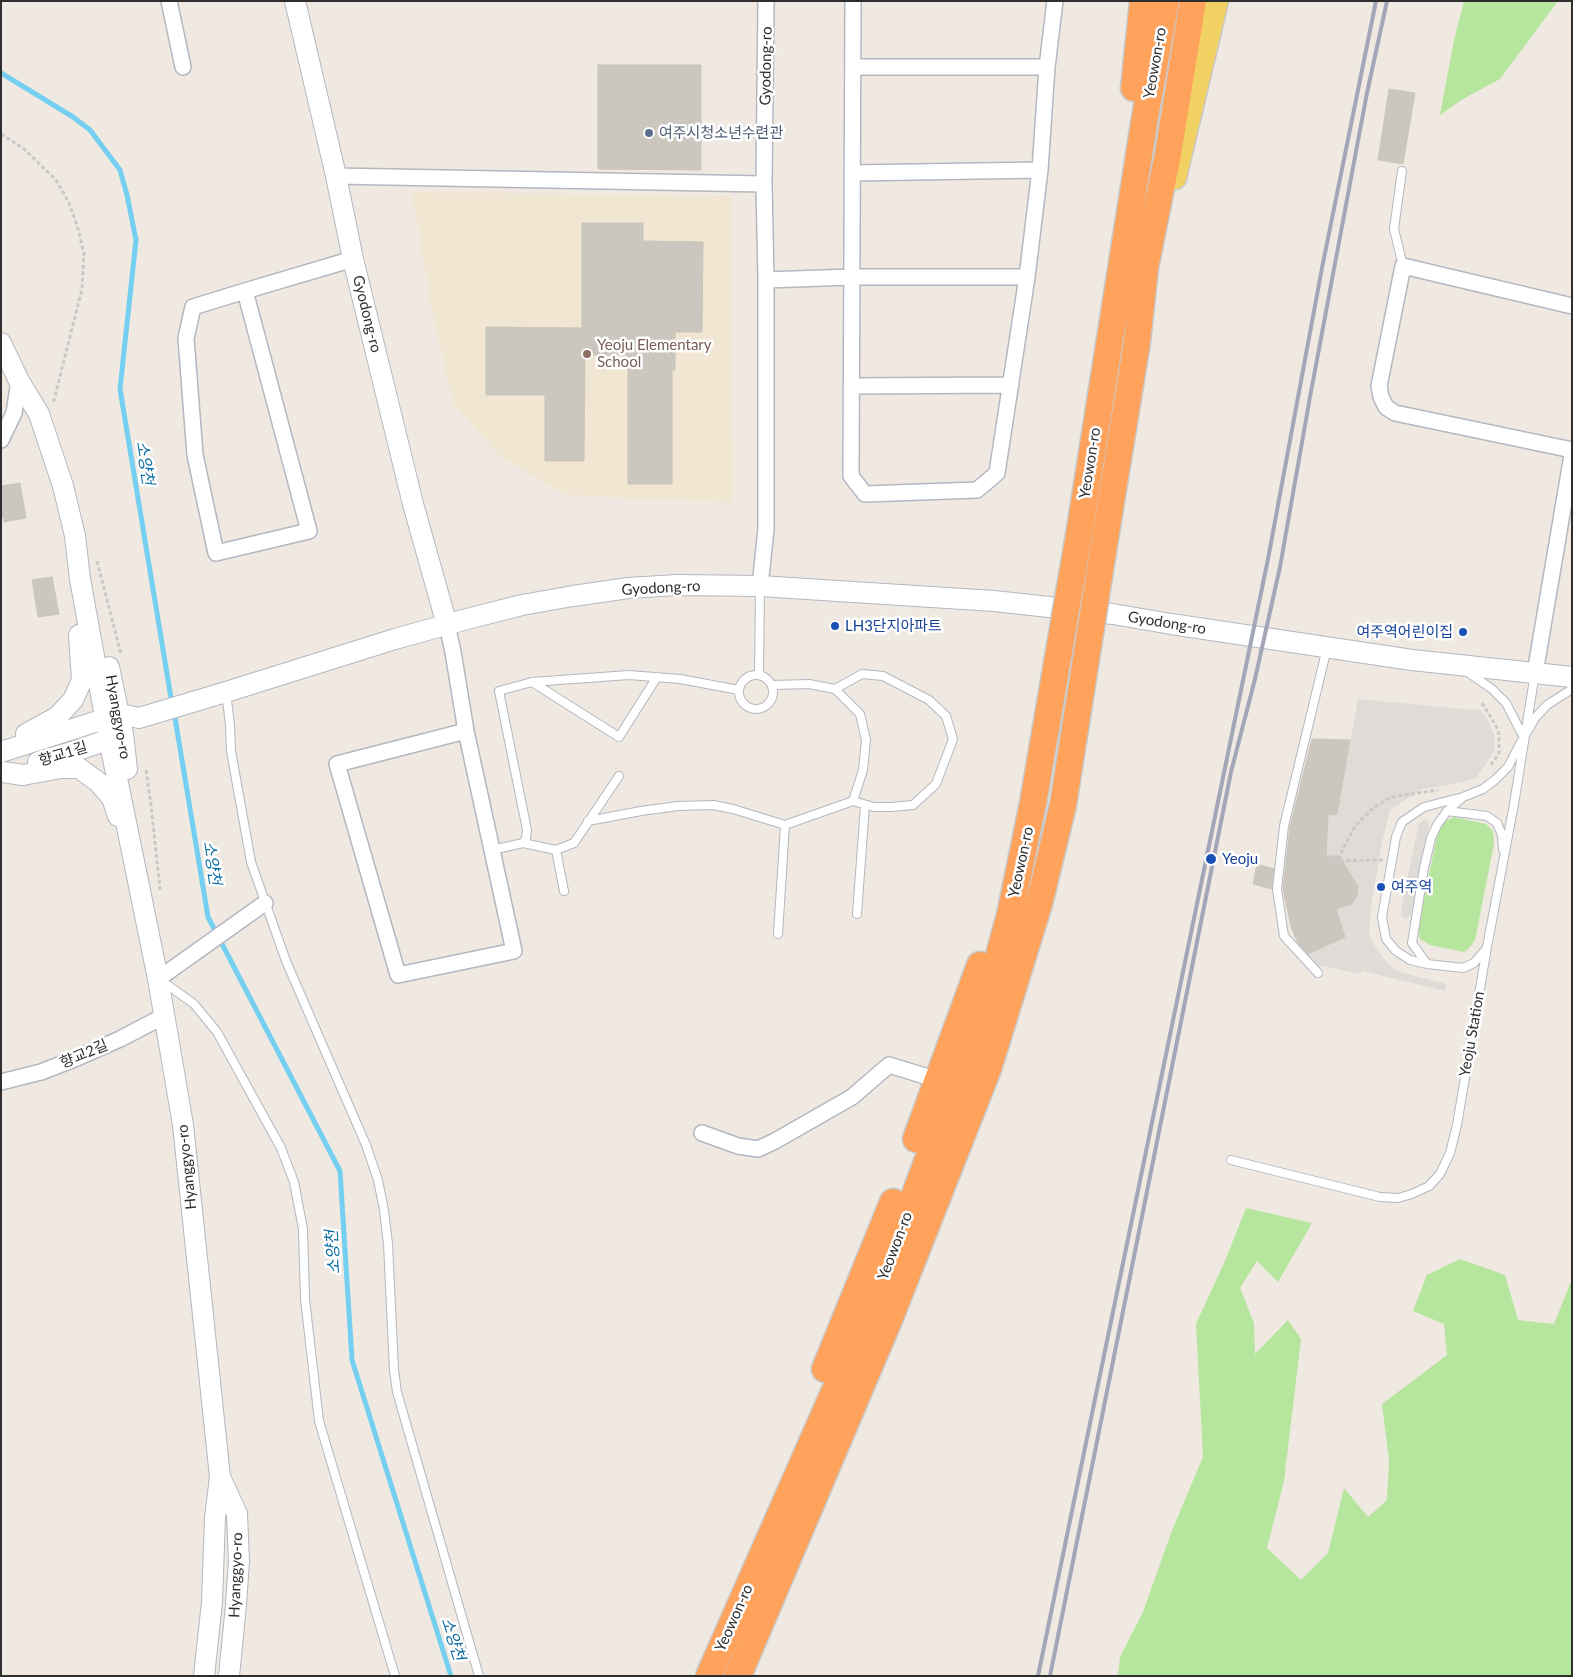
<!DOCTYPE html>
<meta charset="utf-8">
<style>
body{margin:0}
#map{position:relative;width:1573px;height:1677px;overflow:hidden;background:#efe9e1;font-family:Lato,sans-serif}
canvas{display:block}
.frame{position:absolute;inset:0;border:2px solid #2e2e2e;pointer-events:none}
</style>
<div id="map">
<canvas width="1573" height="1677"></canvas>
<div class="frame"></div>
</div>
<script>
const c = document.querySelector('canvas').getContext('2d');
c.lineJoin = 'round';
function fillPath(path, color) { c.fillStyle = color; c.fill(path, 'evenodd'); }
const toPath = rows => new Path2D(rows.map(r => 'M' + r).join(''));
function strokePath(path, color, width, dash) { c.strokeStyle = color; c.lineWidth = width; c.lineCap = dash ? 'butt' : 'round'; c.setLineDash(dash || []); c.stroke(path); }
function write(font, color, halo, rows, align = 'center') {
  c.font = font + ' Lato,"Noto Sans KR",sans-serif'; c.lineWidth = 5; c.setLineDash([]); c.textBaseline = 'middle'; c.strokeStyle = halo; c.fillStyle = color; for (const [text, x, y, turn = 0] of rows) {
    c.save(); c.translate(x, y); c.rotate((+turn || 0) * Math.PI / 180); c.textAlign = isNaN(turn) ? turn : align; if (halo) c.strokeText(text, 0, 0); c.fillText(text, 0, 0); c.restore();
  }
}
fillPath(toPath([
 [412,192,732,196,733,503,565,495,500,456,453,403,431,306]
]), '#f0e6d1');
fillPath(toPath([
 [1464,1,1558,1,1500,79,1463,99,1440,115,1454,40],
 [1454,817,1486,824,1493,831,1494,844,1475,940,1469,948,1464,952,1430,945,1420,939,1418,927,1438,831,1444,822],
 [1246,1208,1312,1223,1278,1282,1257,1261,1240,1288,1254,1323,1255,1354,1288,1320,1301,1339,1284,1481,1267,1548,1301,1580,1328,1553,1344,1488,1368,1517,1387,1500,1389,1460,1382,1404,1447,1355,1444,1324,1413,1311,1427,1275,1460,1259,1505,1275,1518,1320,1554,1324,1572,1279,1572,1676,1118,1676,1120,1657,1143,1612,1171,1533,1203,1457,1196,1324,1225,1261]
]), '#b6e59e');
fillPath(toPath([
 [1358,699,1463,709,1475,710,1478,708,1487,718,1495,737,1494,752,1475,779,1447,785,1422,789,1390,810,1382,842,1372,899,1369,936,1382,957,1396,971,1446,984,1445,991,1362,971,1360,974,1323,966,1315,968,1304,955,1345,937,1336,909,1352,904,1357,896,1358,886,1351,875,1342,874,1329,881,1326,856,1328,815,1337,814],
 [1424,820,1428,821,1429,826,1411,915,1407,919,1403,918,1401,915,1401,909,1419,823]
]), '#dfdcd8');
strokePath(toPath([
 [1,73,73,117,90,130,120,170,127,195,136,240,120,389,172,704],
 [174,712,208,917,340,1171,352,1360,451,1676]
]), '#75cff0', 5);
const building = toPath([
 [598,65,701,65,701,170,598,169,598,65],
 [1389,89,1415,93,1403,164,1378,160,1389,89],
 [582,223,643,223,643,241,703,242,702,332,675,332,675,370,672,370,672,484,628,484,628,355,585,355,584,461,545,461,545,395,486,395,486,327,582,328,582,223],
 [20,483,26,518,4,522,4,518,1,518,1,486,20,483],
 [52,577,59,614,38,617,32,580,52,577],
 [1312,739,1350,740,1337,814,1328,815,1326,856,1339,856,1358,886,1357,896,1352,904,1336,909,1345,937,1308,954,1298,943,1291,927,1283,889,1290,827,1312,739],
 [1257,864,1274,869,1271,889,1253,884,1257,864]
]);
fillPath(building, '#cbc7bf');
strokePath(building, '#cbc5ba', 1);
const lane = toPath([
 [1402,171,1394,229,1403,266],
 [1466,671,1492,689,1506,703,1524,738],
 [759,675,760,588],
 '739 692a17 17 0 1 1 34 0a17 17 0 1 1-34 0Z',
 [532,682,619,737,657,677],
 [772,685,809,684,835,689,860,714,866,740,863,770,853,801],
 [226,692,230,725,231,751,251,862,286,961,366,1145,378,1180,384,1210,388,1244,394,1370,397,1392,479,1676],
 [1527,732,1535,718,1547,705,1572,689],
 [1447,811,1487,816,1497,823,1502,835,1503,849],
 [588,821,641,811,678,806,713,805,733,809,785,825,853,801,874,807,891,807,913,805,936,784,953,739,946,716,929,700,883,676,862,674,835,689],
 [523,843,556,850,574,843,619,776],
 [492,850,523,843,526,838,527,830,499,691,532,682,629,675,680,679,739,690],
 [556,850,564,891],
 [857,914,865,805],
 [778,934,785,825],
 [1486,949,1474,963,1463,968,1427,964,1410,960,1396,951,1386,939,1382,917,1396,837,1402,822,1424,807,1463,797,1483,789,1496,779,1508,767,1521,742],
 [1427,964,1412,943,1424,868,1431,838,1437,825,1447,811,1462,798],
 [1318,973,1284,936,1277,889,1284,826,1327,648],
 [162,981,194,1004,217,1032,281,1148,294,1182,303,1229,305,1299,319,1421,395,1676],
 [1231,1160,1380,1197,1398,1198,1412,1194,1429,1186,1440,1174,1450,1153,1457,1125,1487,947,1514,804,1535,673]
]);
const street = toPath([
 [169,1,183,67],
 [853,1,851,476,865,494,977,490,997,473,1027,277,1040,170,1047,67,1055,1],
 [853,67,1047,67],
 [852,173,1040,170],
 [336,176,764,184],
 [766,280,852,277,1027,277],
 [245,291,309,531,216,553,195,455,186,338,193,307,245,291,353,259],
 [1572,306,1403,266,1379,386,1381,397,1386,407,1395,413,1572,450],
 [851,386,1011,385],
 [1,440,14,413,19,381],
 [760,586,766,529,766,280,764,184,766,1],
 [447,625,453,652,466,731,514,951,398,975,337,764,466,731],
 [1535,673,1572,455],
 [158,979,265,903],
 [1,1082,41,1072,77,1058,120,1039,164,1016],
 [702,1133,738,1146,758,1149,775,1141,852,1097,889,1065,938,1080]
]);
const secondary = toPath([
 [295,1,336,176,353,259,413,504,447,625],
 [1,343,19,381,39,414,63,486,75,536,80,579,109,739,158,979,183,1125,220,1477,215,1518,212,1602,204,1676],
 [109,667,123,734,127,769],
 [26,734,57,717,73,700,82,680,79,635],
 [1,752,120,714,139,718,226,692,395,639,467,619,522,605,573,596,628,588,677,585,760,586,994,601,1113,614,1171,624,1412,660,1572,677],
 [38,762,75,751,122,735],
 [3,772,23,775,61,768,79,768,98,782,112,798,118,816],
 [221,1479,237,1514,239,1561,236,1605,229,1676]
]);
const primary = toPath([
 [1175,178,1217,1]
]);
const highway = toPath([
 [1134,88,1143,1],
 [1079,535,1145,117,1166,1],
 [1104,545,1137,342,1145,268,1168,154,1193,1],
 [916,1139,980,965],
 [825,1369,893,1202],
 [709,1676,880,1288,984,1009,1010,915,1033,803],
 [738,1676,889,1320,988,1069,1039,904,1063,805]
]);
strokePath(lane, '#b4b7c1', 10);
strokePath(street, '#b4b7c1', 18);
strokePath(secondary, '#b4b7c1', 22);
strokePath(primary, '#c9c9c9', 25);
strokePath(highway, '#c9c9c9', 29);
strokePath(toPath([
 [1,134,24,149,56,180,69,203,77,225,84,253,82,289,53,404],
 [97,561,121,654],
 [1482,703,1496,726,1499,734,1499,753,1491,765],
 [146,770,151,805,160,890],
 [1340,860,1342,851,1355,826,1373,808,1391,797,1438,790],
 [1327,861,1383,860]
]), '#c9c9c9', 3, [4, 2.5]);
strokePath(lane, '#fff', 8);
strokePath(street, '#fff', 15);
strokePath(secondary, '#fff', 20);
strokePath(primary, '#f2d163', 22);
strokePath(highway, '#ffa35c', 26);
strokePath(toPath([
 [1038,1676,1268,559,1322,268,1376,1],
 [1050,1676,1231,772,1255,679,1280,567,1310,397,1367,93,1387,1]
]), '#a3a6b8', 4);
const highwayBridge = toPath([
 [1033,803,1079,535],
 [1063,805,1104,545]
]);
strokePath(highwayBridge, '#c9c9c9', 29, []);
strokePath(highwayBridge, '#ffa35c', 26);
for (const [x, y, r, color] of [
 [649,133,5,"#5c6f8a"],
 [587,354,5,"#8d6e63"],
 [835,626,5,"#1a4fb4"],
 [1463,632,5,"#1a4fb4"],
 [1211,859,6,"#1a4fb4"],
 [1381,887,5,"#1a4fb4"]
]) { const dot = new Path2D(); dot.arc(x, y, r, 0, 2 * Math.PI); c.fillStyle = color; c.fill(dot); strokePath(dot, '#fff', 2); }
write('15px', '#2e2e2e', '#fff', [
 ["Yeowon-ro",1155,63,-80],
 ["Gyodong-ro",766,66,-89],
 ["Gyodong-ro",367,314,76],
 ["Yeowon-ro",1090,463,-81],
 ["Gyodong-ro",661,588,-3],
 ["Gyodong-ro",1167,623,9],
 ["Hyanggyo-ro",118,717,80],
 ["향교1길",63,754,-17],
 ["Yeowon-ro",1021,862,-78],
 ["Yeoju Station",1472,1034,-80],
 ["향교2길",84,1054,-23],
 ["Hyanggyo-ro",187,1167,-96],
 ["Yeowon-ro",895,1246,-69],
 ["Hyanggyo-ro",236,1575,-88],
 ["Yeowon-ro",734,1618,-66]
]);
write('15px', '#4e5e75', '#fff', [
 ["여주시청소년수련관",659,133]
], 'left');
write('15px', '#785e54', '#fff', [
 ["Yeoju Elementary",597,345],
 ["School",597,362]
], 'left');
write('15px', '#164399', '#fff', [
 ["LH3단지아파트",845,626],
 ["여주역어린이집",1453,632,"right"],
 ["Yeoju",1222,859],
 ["여주역",1391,887]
], 'left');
write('italic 16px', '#0d6fa3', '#fff', [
 ["소양천",145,463,81],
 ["소양천",212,863,81],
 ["소양천",333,1252,-94],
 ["소양천",453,1639,72]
]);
</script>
